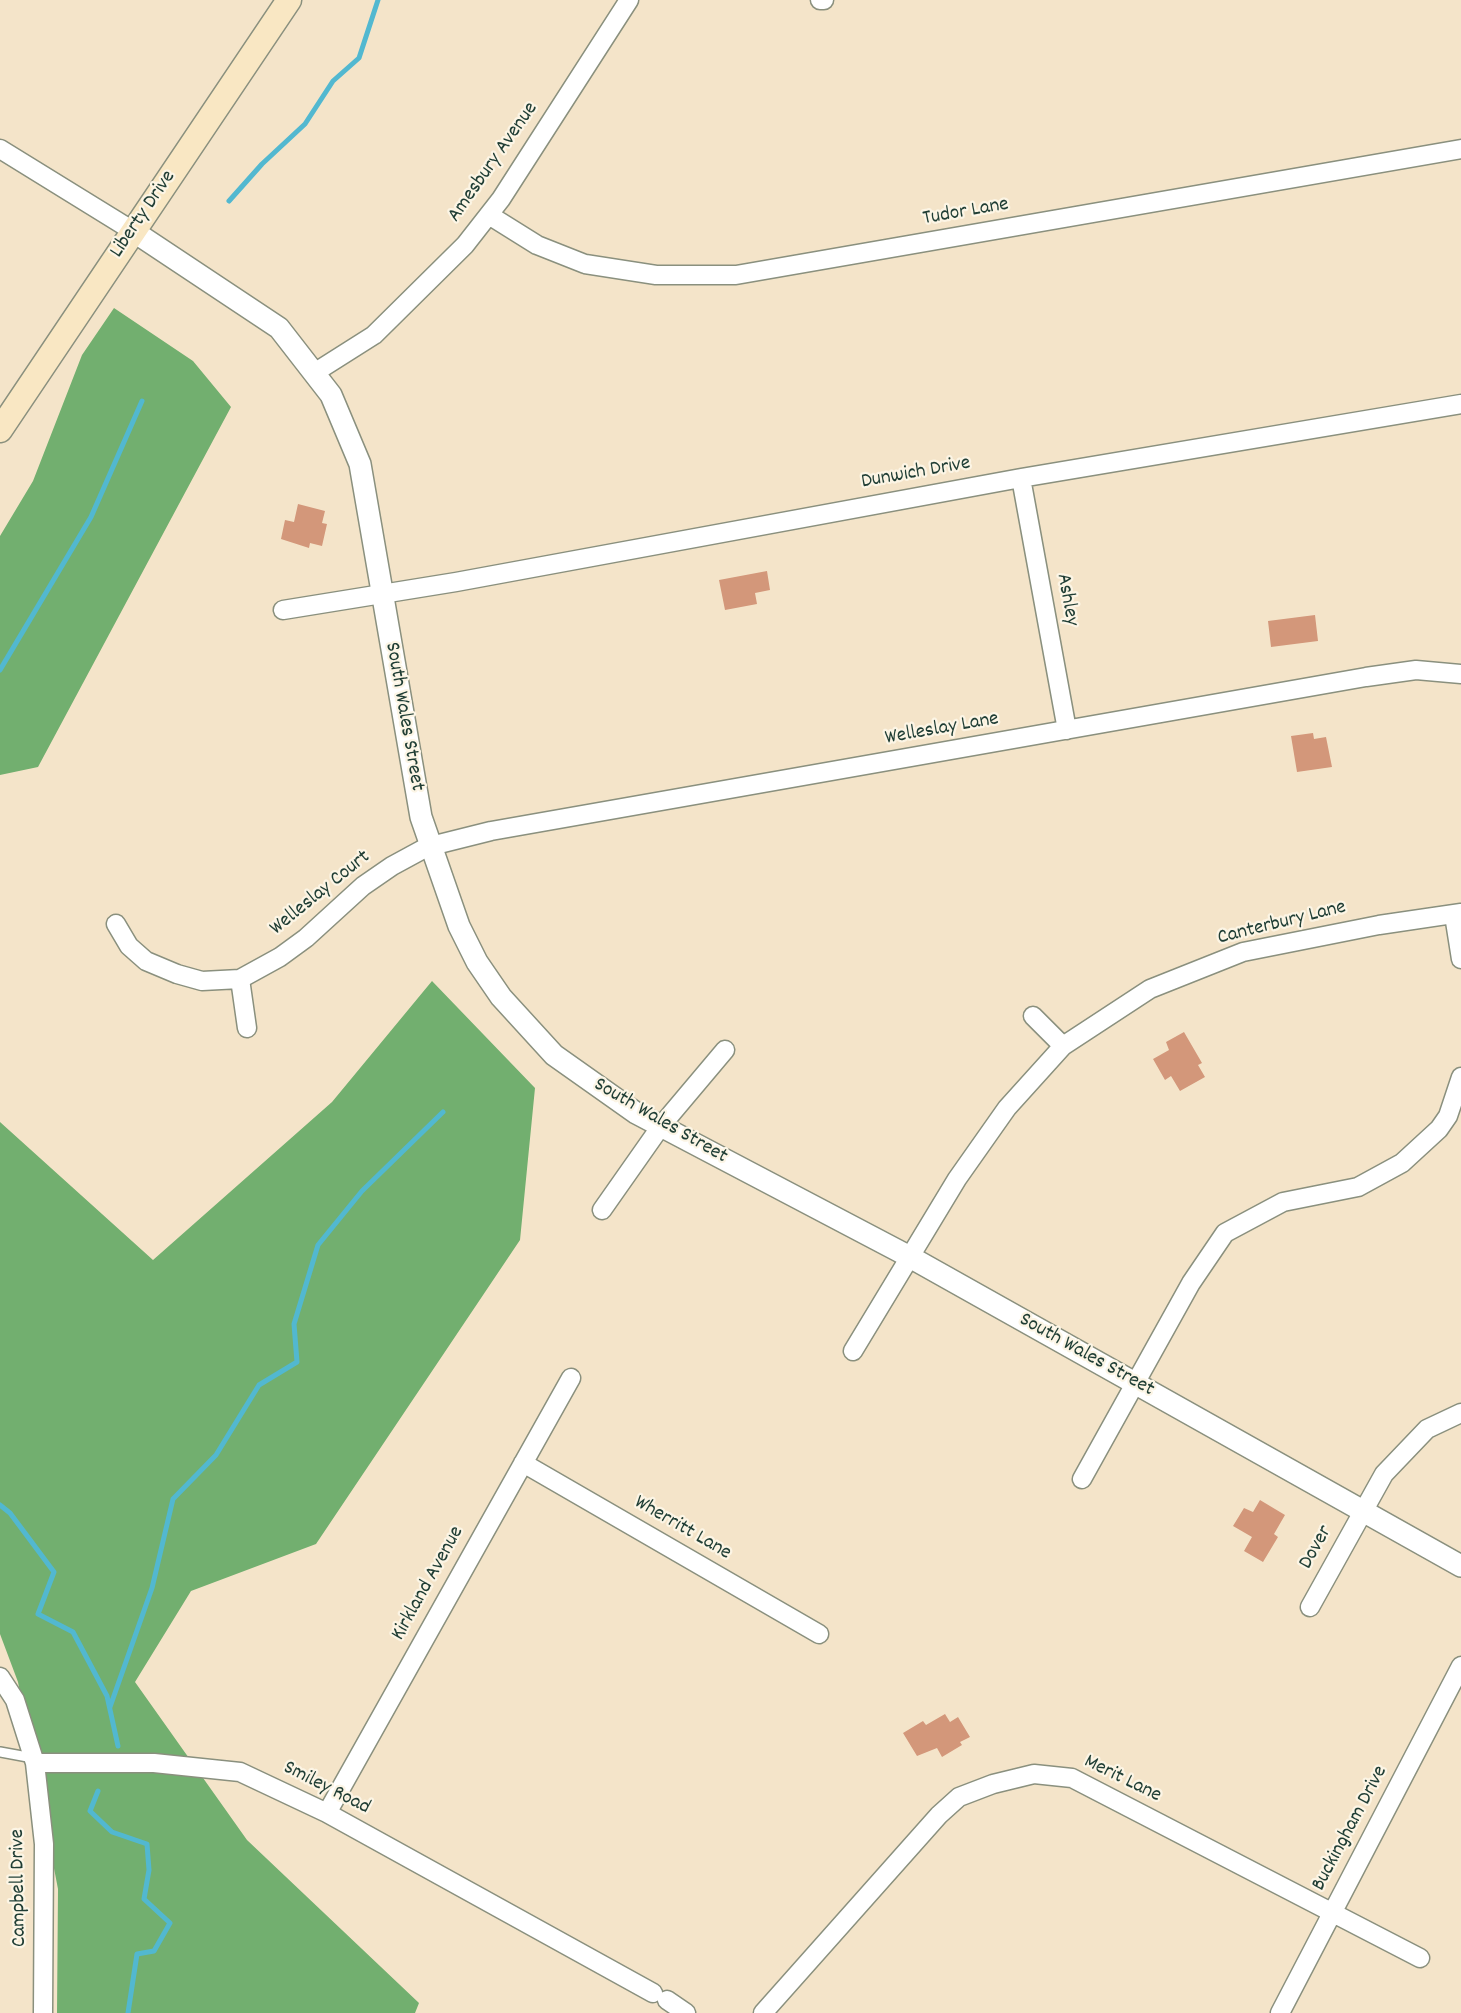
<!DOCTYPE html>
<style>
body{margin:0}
canvas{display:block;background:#f4e4c9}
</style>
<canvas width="1461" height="2013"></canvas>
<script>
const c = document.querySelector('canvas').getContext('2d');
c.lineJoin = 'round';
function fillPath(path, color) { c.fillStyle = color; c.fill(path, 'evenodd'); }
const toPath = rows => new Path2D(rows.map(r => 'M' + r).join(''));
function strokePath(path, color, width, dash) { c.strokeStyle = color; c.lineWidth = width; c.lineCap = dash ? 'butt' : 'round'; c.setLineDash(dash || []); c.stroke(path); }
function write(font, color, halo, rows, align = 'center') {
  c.font = font + ' Dekko,sans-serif'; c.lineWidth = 4.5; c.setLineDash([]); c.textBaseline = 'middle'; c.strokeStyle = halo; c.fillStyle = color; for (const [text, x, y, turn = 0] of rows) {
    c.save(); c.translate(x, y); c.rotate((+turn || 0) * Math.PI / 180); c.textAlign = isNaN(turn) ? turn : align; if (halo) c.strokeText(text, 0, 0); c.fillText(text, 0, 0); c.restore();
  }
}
fillPath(toPath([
 [114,308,193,361,231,407,38,767,0,775,0,536,33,481,82,355],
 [432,981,535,1088,520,1240,316,1544,191,1591,135,1682,247,1840,419,2003,415,2013,57,2013,58,1889,18,1682,0,1634,0,1122,153,1260,332,1102]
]), '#72af6f');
strokePath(toPath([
 [229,201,262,164,305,124,333,81,359,58,378,0],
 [0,670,91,517,142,401],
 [0,1505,10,1513,54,1572,38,1614,73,1632,107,1696,118,1746],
 [110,1707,152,1588,173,1499,216,1455,259,1385,297,1362,294,1324,318,1245,362,1191,443,1112],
 [98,1791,90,1811,112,1832,147,1844,149,1870,144,1899,170,1923,154,1951,137,1954,128,2013]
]), '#52b8d0', 5);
fillPath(toPath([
 [298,504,325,511,322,523,327,524,322,546,310,543,309,548,281,539,285,520,294,522],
 [767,571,770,590,755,593,757,604,725,610,719,580],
 [1315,615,1318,641,1271,647,1268,621],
 [1313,733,1314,739,1326,737,1332,767,1297,772,1291,736],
 [1184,1032,1202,1063,1198,1065,1205,1077,1180,1091,1171,1076,1165,1080,1153,1059,1169,1050,1166,1042],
 [1260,1500,1285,1515,1274,1534,1278,1537,1263,1562,1244,1551,1252,1537,1233,1526,1244,1508,1253,1512],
 [945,1714,950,1722,958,1717,970,1737,960,1742,962,1745,942,1757,937,1748,917,1756,903,1733,923,1721,926,1725]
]), '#d3977a');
const service = toPath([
 [0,1752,33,1758]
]);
const minor = toPath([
 [820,0,824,0],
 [0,149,133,231],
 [489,215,537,245,585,264,656,275,736,275,1461,149],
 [314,373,374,335,465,245,501,199,629,0],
 [1021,478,1067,730],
 [283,610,456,582,1021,478,1461,404],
 [1454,915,1461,959],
 [116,924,129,946,146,961,177,974,202,981,240,979,280,957,306,938,363,886,392,866,427,847,491,831,1366,677,1416,670,1461,674],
 [240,979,247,1028],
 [1033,1016,1063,1046],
 [602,1210,661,1126,725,1050],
 [853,1351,957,1179,1007,1108,1063,1046,1150,989,1243,952,1379,925,1461,913],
 [523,1463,819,1634],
 [1082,1479,1191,1283,1225,1233,1283,1202,1358,1187,1402,1163,1439,1129,1448,1116,1461,1077],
 [1310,1607,1384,1474,1427,1429,1461,1413],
 [0,1677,15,1700,35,1763,44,1844,43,2013],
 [35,1763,154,1763,240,1772,327,1813,653,1993],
 [327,1813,571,1378],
 [667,2000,686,2013],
 [763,2013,939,1815,959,1797,993,1784,1034,1774,1072,1778,1420,1958],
 [1280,2013,1461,1666]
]);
const tertiary = toPath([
 [133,231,279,328,331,395,360,464,421,817,459,926,477,962,501,997,554,1055,636,1113,910,1257,1461,1566]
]);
const secondary = toPath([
 [0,430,289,0]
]);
strokePath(service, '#8a907e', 12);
strokePath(minor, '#8a907e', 21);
strokePath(tertiary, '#8a907e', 24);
strokePath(secondary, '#8a907e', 27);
strokePath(service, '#fff', 9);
strokePath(minor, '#fff', 18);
strokePath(tertiary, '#fff', 21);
strokePath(secondary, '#f9e7c3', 24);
write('21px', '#1f3d34', '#fcf5e5', [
 ["Amesbury Avenue",494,163,-55],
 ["Tudor Lane",966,213,-10],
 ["Liberty Drive",144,215,-56],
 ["Dunwich Drive",916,474,-10],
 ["Ashley",1066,600,80],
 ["South Wales Street",403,717,80],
 ["Welleslay Lane",942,730,-10],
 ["Welleslay Court",321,894,-39],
 ["Canterbury Lane",1282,924,-14],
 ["South Wales Street",660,1122,30],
 ["South Wales Street",1086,1356,29],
 ["Wherritt Lane",682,1529,30],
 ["Dover",1317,1548,-61],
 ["Kirkland Avenue",429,1584,-61],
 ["Merit Lane",1122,1780,26],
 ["Smiley Road",326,1789,27],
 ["Buckingham Drive",1351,1829,-62],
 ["Campbell Drive",20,1888,-91]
]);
</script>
